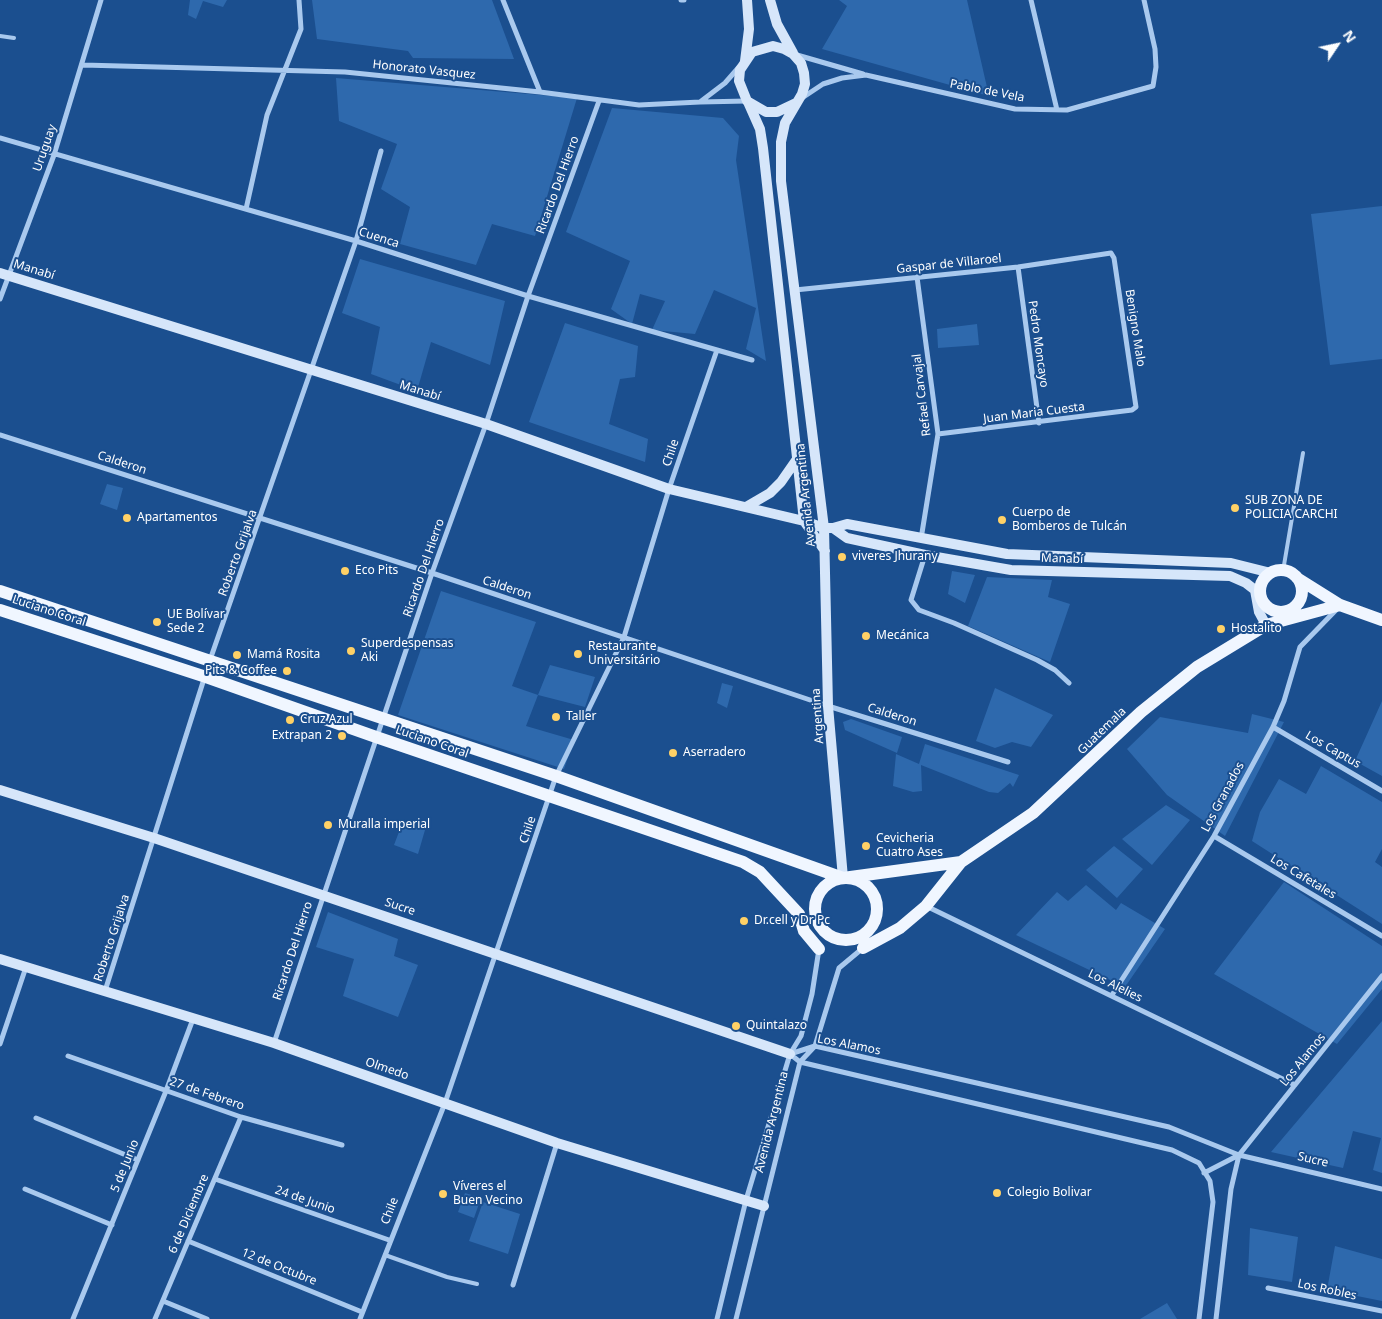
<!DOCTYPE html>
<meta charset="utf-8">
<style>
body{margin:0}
#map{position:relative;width:1382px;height:1319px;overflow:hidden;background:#1b4f8f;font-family:"Noto Sans",sans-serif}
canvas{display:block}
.north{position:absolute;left:1312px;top:20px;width:50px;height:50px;-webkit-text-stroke:4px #1b4f8f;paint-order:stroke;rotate:56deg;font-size:14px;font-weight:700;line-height:20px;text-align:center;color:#fff}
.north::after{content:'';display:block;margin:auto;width:18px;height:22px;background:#fff;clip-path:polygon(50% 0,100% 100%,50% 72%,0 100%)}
</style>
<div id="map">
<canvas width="1382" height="1319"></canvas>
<div class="north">N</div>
</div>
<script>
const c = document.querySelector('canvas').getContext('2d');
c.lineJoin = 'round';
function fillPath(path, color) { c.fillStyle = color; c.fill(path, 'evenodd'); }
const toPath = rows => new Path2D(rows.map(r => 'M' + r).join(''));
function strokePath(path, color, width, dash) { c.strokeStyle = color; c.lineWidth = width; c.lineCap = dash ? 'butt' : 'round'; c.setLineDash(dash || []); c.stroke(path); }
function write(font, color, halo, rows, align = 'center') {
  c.font = font + ' "Noto Sans",sans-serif'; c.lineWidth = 4; c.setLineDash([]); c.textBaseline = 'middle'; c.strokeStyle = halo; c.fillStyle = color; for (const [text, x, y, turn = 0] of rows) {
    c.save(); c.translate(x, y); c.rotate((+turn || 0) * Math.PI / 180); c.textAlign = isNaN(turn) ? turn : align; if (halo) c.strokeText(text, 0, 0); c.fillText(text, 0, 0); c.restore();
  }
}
fillPath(toPath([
 [190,0,227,0,223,7,203,1,196,19,188,15],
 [312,0,492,0,514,59,413,58,408,51,317,39],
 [839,0,967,0,989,96,822,49,847,6],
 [336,78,577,98,535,236,492,224,476,265,400,244,410,207,381,189,397,144,339,121],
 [612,108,723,118,739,136,736,160,766,361,746,349,756,308,714,290,695,334,652,330,665,301,640,294,632,324,611,309,630,261,566,232],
 [1382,206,1382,359,1330,365,1311,214],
 [360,259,505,301,490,365,431,342,417,391,371,374,380,327,342,313],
 [565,323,638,346,635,377,620,379,609,424,648,439,645,462,529,422],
 [977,324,979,345,938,348,937,329],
 [107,484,123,488,117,510,100,504],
 [952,571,975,575,965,603,948,594],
 [987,577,1052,580,1048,597,1070,604,1050,662,968,626],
 [441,591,536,622,512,686,538,695,550,665,595,677,585,707,538,695,526,726,574,740,564,769,398,715],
 [722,683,733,686,727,708,717,703],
 [995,688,1053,715,1031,747,1012,742,995,748,976,741],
 [1382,701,1382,776,1355,761],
 [1252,714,1284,722,1225,836,1167,795,1127,749,1160,717,1248,733],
 [851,719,902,737,897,753,845,730,843,722],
 [925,744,1019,775,1013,787,1010,783,998,793,989,792,921,765,922,791,913,792,893,786,896,754,919,764],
 [1321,766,1382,802,1382,849,1375,862,1382,867,1382,924,1252,841,1260,812,1279,779,1306,794],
 [1166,805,1190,820,1152,865,1122,839],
 [402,824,425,830,418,854,394,845],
 [1114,846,1143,869,1117,898,1086,870],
 [1284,882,1382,946,1382,989,1337,1044,1214,974],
 [1086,885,1116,910,1121,903,1165,929,1125,987,1016,935,1057,892,1068,901],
 [328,912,398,939,394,956,418,965,398,1017,343,996,354,959,316,947],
 [1382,1021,1382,1173,1373,1170,1381,1138,1353,1131,1343,1168,1271,1152],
 [465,1193,481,1198,474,1218,458,1212],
 [483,1202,520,1214,508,1254,469,1241],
 [1250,1228,1298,1237,1292,1282,1248,1275],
 [1335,1246,1382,1259,1382,1301,1327,1290],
 [1167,1303,1177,1319,1140,1319]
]), '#2e69ad');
strokePath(toPath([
 [0,36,14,38],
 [1283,571,1303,453],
 [385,1255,447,1277,477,1284]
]), '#a9c9ee', 4);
strokePath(toPath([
 [503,0,540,92],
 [681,0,684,0],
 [1031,0,1057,110],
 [797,55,863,74],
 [83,65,345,72,540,92,639,105,700,102,725,83,739,67],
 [802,98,823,84,842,78,866,75,1015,109,1067,110,1153,86,1156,67,1155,49,1144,0],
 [700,102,747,101],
 [0,138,356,241,528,296,752,360],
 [246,209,267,115,301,29,299,0],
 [1018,267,1039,423],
 [917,277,938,434,921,539],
 [795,290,1018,267,1111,253,1114,258,1136,407,1132,410,938,434],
 [0,299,54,155,101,0],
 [0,435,432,573,828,706,1008,762],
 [925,555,911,600,919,610,954,623,1037,660,1055,670,1069,683],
 [1273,727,1382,791],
 [1214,836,1382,936],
 [926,906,1295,1085],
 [105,991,210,660,356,241,381,151],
 [1112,995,1214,836,1273,727,1284,701,1300,647,1336,610],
 [274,1043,432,573,486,424,528,296,599,101],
 [0,1044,26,967],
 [790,1054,815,1046,1169,1127,1239,1155,1382,1189],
 [790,1054,800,1062,1172,1150,1199,1163,1210,1181,1213,1202,1199,1319],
 [68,1056,241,1117,342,1145],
 [36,1118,138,1160],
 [1204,1173,1239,1155,1382,976],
 [215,1179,389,1240],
 [25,1189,112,1225],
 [188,1241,362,1312],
 [513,1285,557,1143],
 [1268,1288,1382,1311],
 [163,1301,207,1319],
 [73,1319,166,1091,193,1019],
 [155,1319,241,1117],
 [360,1319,445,1103,556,776,624,637,669,489,717,350],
 [717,1319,746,1200,790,1054,801,1036,812,994,819,949],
 [736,1319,800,1062,815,1046,839,968,863,948],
 [1216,1319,1231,1189,1239,1155]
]), '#a9c9ee', 5);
strokePath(toPath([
 [770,0,777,24,793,53],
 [745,61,749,29,747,0],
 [748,102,760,129,763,148,804,521,825,551],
 [796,103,777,112,766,112,747,101,739,81,740,70,752,52,773,46,784,49,793,54,801,63,804,73,805,84,802,94,785,123,781,142,781,181,824,528,828,706,843,878],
 [0,273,486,424,669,489,804,521,824,528,833,528,847,524,1007,554,1231,563,1271,573],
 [746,507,770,493,781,482,797,459],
 [833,528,847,538,925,555,1011,570,1230,576,1246,583,1255,590,1259,612,1266,625],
 [0,790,154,838,790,1054],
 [0,959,274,1043,557,1143,764,1206]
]), '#d6e6fa', 10);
strokePath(toPath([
 '1260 591a21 21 0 1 1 42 0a21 21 0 1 1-42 0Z',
 [1297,578,1340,605,1382,620],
 [0,591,556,776,843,878,961,862],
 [0,610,206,677,376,737,743,862,760,872,799,914,804,931,819,949],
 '815 909a31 31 0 1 1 62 0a31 31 0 1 1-62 0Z',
 [863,948,900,928,926,906,961,862,1033,813,1141,712,1197,667,1266,625,1340,605]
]), '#f0f6ff', 12);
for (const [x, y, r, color] of [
 [1235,508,5,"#ffd166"],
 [127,518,5,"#ffd166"],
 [1002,520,5,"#ffd166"],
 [842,557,5,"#ffd166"],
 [345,571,5,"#ffd166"],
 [157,622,5,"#ffd166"],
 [1221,629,5,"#ffd166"],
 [866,636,5,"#ffd166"],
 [351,651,5,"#ffd166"],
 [578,654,5,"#ffd166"],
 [237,655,5,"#ffd166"],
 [287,671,5,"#ffd166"],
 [556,717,5,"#ffd166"],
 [290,720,5,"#ffd166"],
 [342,736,5,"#ffd166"],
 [673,753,5,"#ffd166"],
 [328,825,5,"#ffd166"],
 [866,846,5,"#ffd166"],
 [744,921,5,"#ffd166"],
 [736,1026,5,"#ffd166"],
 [997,1193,5,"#ffd166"],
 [443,1194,5,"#ffd166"]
]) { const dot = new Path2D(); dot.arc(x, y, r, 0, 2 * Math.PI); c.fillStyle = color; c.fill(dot); strokePath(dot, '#1b4f8f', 2); }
write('12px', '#fff', '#1b4f8f', [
 ["Honorato Vasquez",424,70,6],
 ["Pablo de Vela",987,91,11],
 ["Uruguay",45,148,-71],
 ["Ricardo Del Hierro",558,185,-70],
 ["Cuenca",379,238,18],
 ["Gaspar de Villaroel",949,264,-6],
 ["Manabí",34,270,17],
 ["Benigno Malo",1135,328,81],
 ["Pedro Moncayo",1038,344,82],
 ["Manabí",420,391,17],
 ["Refael Carvajal",922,395,-97],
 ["Juan Maria Cuesta",1034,413,-7],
 ["Chile",671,453,-71],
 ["Calderon",122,463,18],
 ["Avenida Argentina",806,495,-96],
 ["Roberto Grijalva",238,553,-70],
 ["Manabí",1062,559,2],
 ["Ricardo Del Hierro",424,568,-71],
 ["Calderon",507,588,18],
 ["Luciano Coral",49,611,18],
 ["Calderon",892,715,17],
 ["Argentina",818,716,-94],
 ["Guatemala",1102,731,-44],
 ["Luciano Coral",432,742,19],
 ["Los Captus",1333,750,30],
 ["Los Granados",1223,797,-62],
 ["Chile",528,830,-71],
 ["Los Cafetales",1303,877,31],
 ["Sucre",400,907,19],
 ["Roberto Grijalva",112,938,-72],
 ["Ricardo Del Hierro",293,951,-72],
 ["Los Alelies",1115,986,26],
 ["Los Alamos",849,1045,11],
 ["Los Alamos",1303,1060,-51],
 ["Olmedo",387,1069,19],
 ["27 de Febrero",207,1094,19],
 ["Avenida Argentina",772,1122,-76],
 ["Sucre",1313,1160,13],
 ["5 de Junio",125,1166,-68],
 ["24 de Junio",305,1200,19],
 ["Chile",390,1211,-68],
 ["6 de Diciembre",189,1214,-67],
 ["12 de Octubre",279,1267,22],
 ["Los Robles",1327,1290,12]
]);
write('12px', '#fff', '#1b4f8f', [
 ["SUB ZONA DE",1245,501],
 ["POLICIA CARCHI",1245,515],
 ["Cuerpo de",1012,513],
 ["Bomberos de Tulcán",1012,527],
 ["Apartamentos",137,518],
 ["viveres Jhurany",852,557],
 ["Eco Pits",355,571],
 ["UE Bolívar",167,615],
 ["Sede 2",167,629],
 ["Hostalito",1231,629],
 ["Mecánica",876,636],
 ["Superdespensas",361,644],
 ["Aki",361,658],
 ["Restaurante",588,647],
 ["Universitário",588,661],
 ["Mamá Rosita",247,655],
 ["Pits & Coffee",277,671,"right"],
 ["Taller",566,717],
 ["Cruz Azul",300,720],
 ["Extrapan 2",332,736,"right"],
 ["Aserradero",683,753],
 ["Muralla imperial",338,825],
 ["Cevicheria",876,839],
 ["Cuatro Ases",876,853],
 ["Dr.cell y Dr Pc",754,921],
 ["Quintalazo",746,1026],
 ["Víveres el",453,1187],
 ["Buen Vecino",453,1201],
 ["Colegio Bolivar",1007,1193]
], 'left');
</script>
